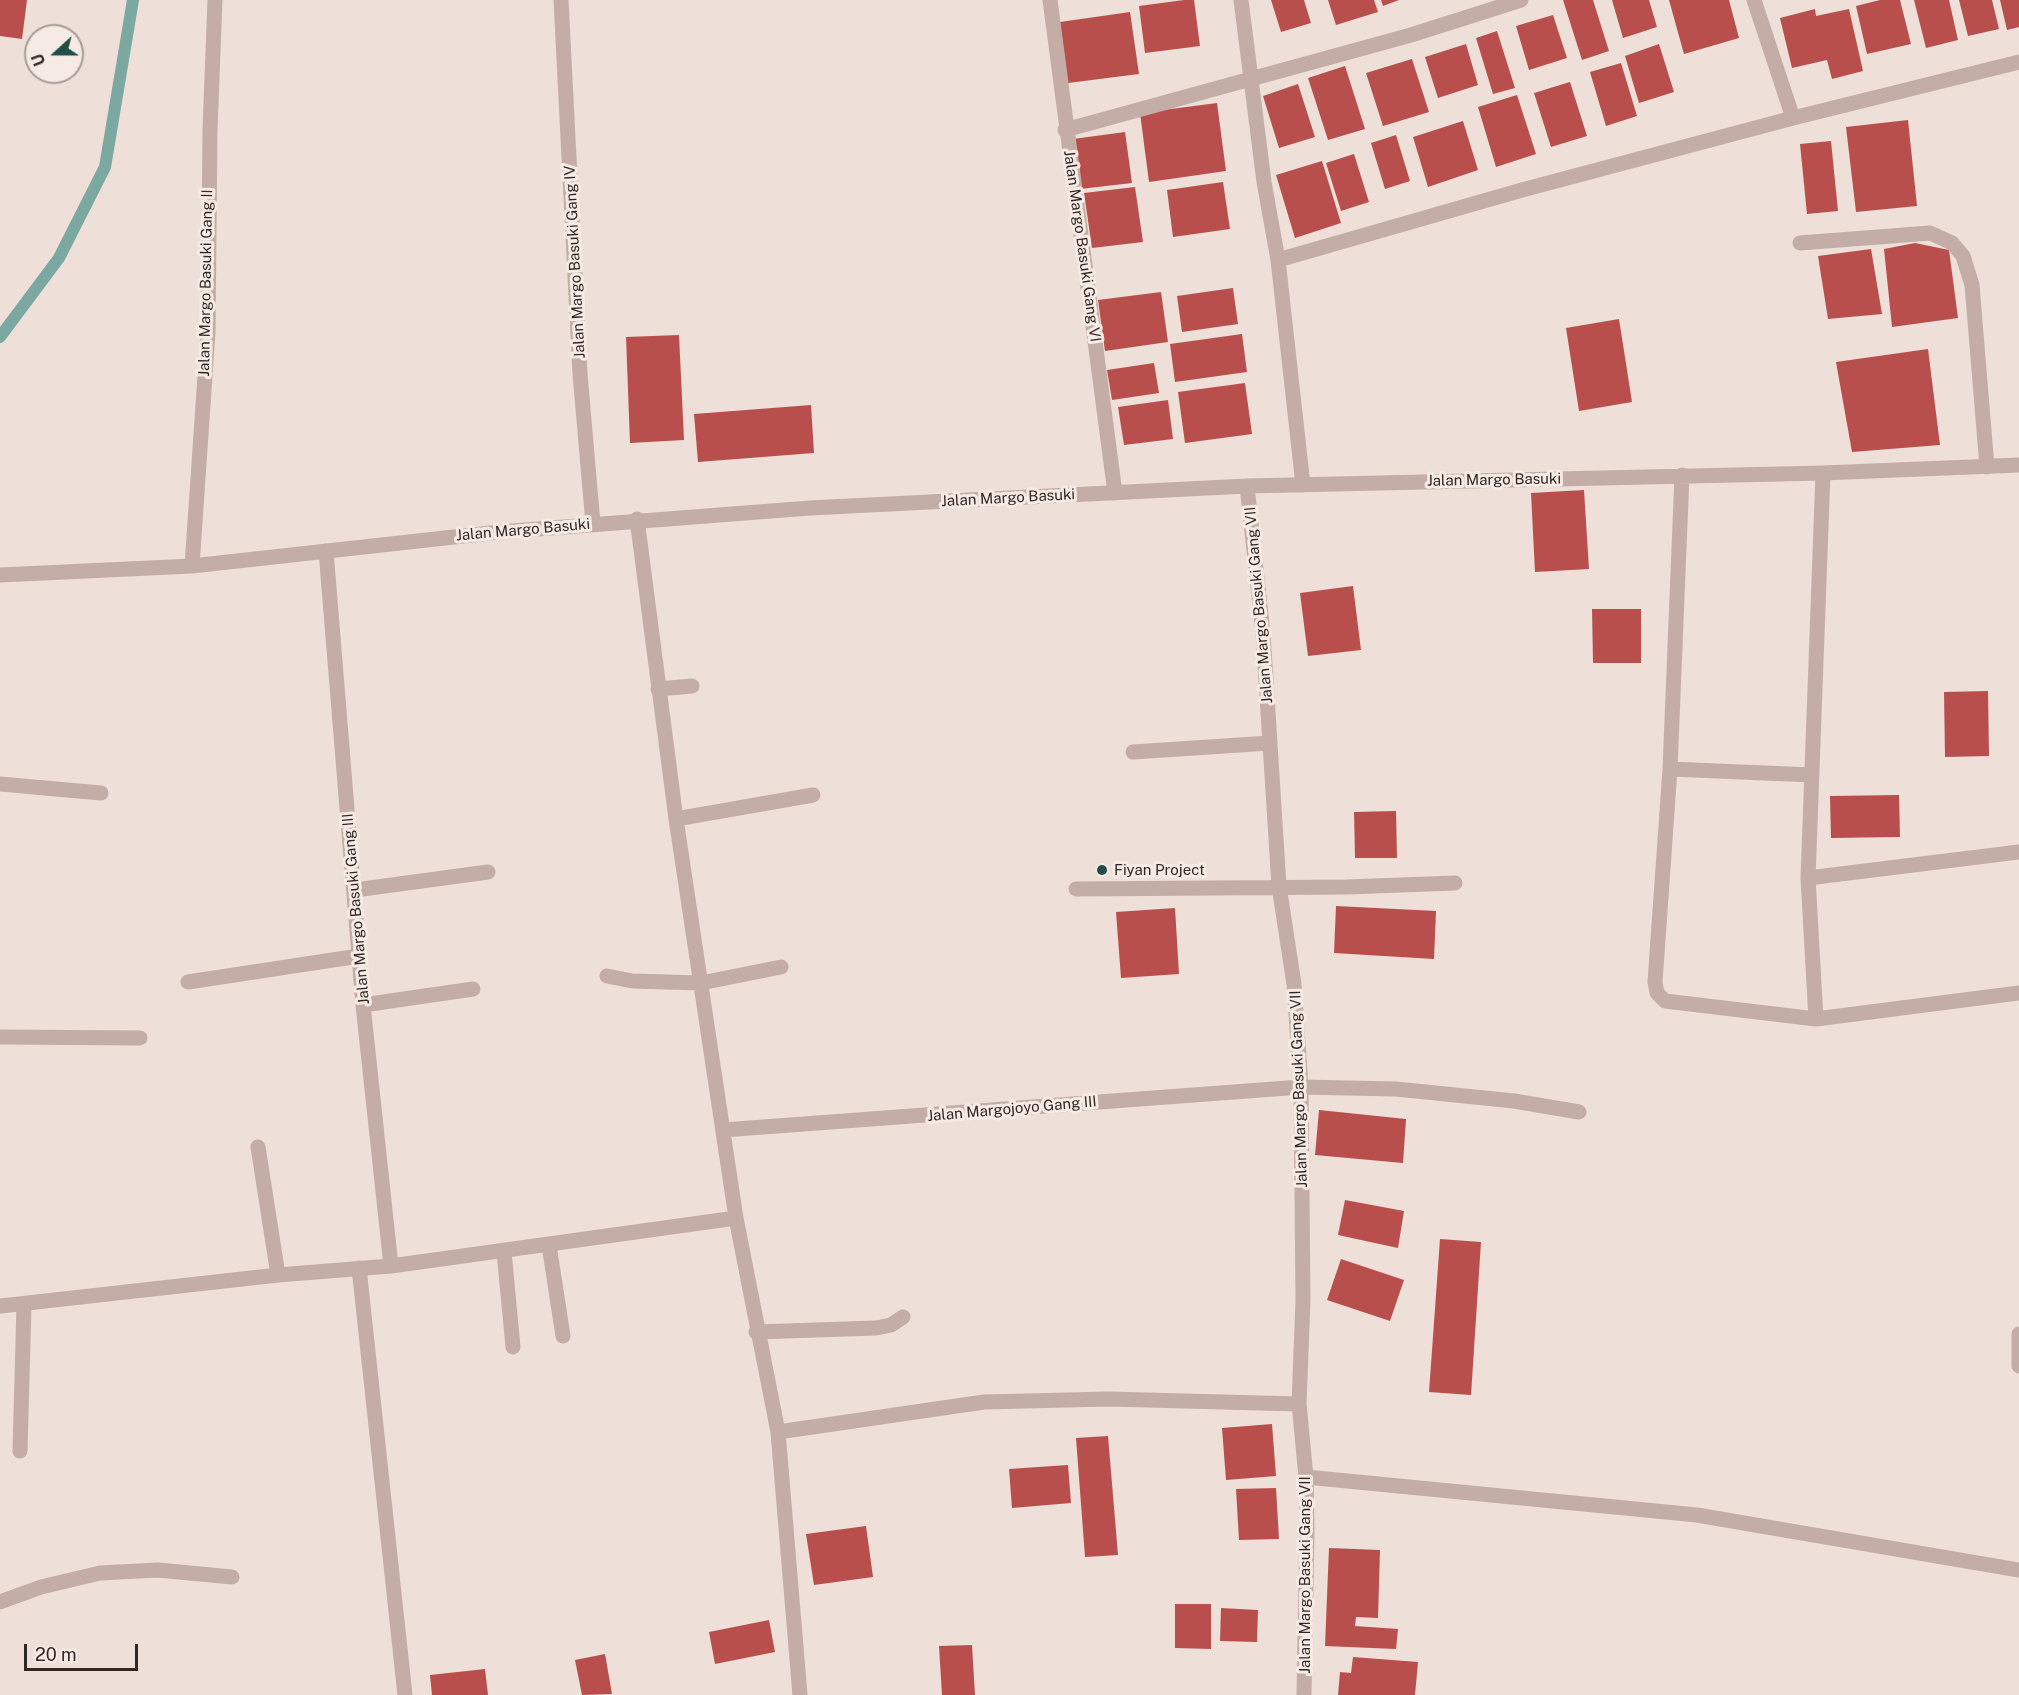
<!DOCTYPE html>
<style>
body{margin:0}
#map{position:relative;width:2019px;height:1695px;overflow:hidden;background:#eedfd9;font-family:"Public Sans",sans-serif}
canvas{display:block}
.north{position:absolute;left:24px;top:24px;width:60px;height:60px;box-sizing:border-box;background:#f6eae4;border:2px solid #a79c98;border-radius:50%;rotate:249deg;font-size:16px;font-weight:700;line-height:24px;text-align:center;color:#312726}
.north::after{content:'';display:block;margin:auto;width:21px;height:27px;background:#204e47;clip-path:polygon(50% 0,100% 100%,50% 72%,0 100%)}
.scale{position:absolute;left:24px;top:1644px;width:114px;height:27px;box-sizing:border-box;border:3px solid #312726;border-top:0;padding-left:8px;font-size:18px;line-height:21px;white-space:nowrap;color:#312726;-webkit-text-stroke:4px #f6eae4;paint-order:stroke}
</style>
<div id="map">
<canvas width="2019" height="1695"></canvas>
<div class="north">U</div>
<div class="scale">20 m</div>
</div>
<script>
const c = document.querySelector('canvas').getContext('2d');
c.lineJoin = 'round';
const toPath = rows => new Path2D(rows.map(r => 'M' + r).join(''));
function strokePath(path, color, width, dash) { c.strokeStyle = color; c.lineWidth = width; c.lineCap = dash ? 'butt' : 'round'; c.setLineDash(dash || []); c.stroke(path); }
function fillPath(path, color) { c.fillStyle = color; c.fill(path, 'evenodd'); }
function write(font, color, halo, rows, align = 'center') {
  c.font = font + ' "Public Sans",sans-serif'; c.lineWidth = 6; c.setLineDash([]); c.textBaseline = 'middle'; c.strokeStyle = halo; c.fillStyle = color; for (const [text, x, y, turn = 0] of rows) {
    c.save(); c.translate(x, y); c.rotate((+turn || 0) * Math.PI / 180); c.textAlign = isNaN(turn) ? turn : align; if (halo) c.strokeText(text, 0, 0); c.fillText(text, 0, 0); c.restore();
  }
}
strokePath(toPath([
 [0,337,59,258,105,167,133,0]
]), '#7ba8a0', 12);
fillPath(toPath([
 [0,0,27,0,22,39,0,36],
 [1184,0,1194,0,1200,46,1145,53,1139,6],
 [1271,0,1304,0,1311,23,1281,32],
 [1328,0,1374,0,1378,12,1336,25],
 [1381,0,1399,0,1383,6],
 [1563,0,1593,0,1609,51,1582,60],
 [1612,0,1649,0,1657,27,1623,38],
 [1669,0,1729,0,1739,38,1684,54],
 [1880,0,1900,0,1911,44,1867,54,1856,6],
 [1914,0,1949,0,1958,40,1926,48],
 [1959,0,1992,0,1999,29,1968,36],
 [2000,0,2019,0,2019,27,2007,30],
 [1815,9,1816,16,1849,9,1863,71,1832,79,1827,60,1792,68,1780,18],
 [1130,12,1139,74,1068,83,1060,22],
 [1553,15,1567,58,1529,70,1516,26],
 [1497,31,1515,88,1493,94,1476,38],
 [1466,44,1478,85,1438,98,1425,57],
 [1659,44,1674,92,1639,103,1625,56],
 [1412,59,1429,112,1383,126,1366,73],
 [1621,63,1637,116,1606,126,1590,72],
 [1345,66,1365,129,1328,140,1308,78],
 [1570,82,1587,136,1551,147,1534,93],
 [1298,84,1315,137,1279,148,1263,96],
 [1517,95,1536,154,1496,167,1478,107],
 [1217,103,1226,171,1149,182,1140,113],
 [1908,120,1917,206,1856,212,1846,127],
 [1463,121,1478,170,1428,187,1413,137],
 [1125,132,1132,183,1080,189,1073,139],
 [1396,135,1410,181,1385,189,1371,143],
 [1831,141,1838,211,1807,214,1800,144],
 [1354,154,1369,202,1341,211,1326,163],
 [1322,161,1341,223,1295,238,1276,175],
 [1223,182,1230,229,1173,237,1167,190],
 [1135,187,1143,242,1092,248,1084,193],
 [1915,243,1949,250,1958,318,1892,327,1884,249],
 [1871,249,1882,314,1828,319,1818,256],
 [1233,288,1238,324,1182,332,1177,296],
 [1161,292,1168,342,1105,351,1098,300],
 [1619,319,1632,402,1579,411,1566,328],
 [1242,334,1247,372,1175,382,1170,344],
 [679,335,684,440,630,443,626,337],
 [1928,349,1940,445,1852,452,1836,362],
 [1154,363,1159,393,1112,400,1107,370],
 [1245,383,1252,434,1185,443,1178,392],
 [1168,400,1173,439,1124,445,1118,407],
 [811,405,814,453,698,462,694,414],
 [1584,490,1589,569,1535,572,1531,493],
 [1353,586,1361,650,1308,656,1300,593],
 [1592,609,1641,609,1641,663,1593,663],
 [1988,691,1989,756,1945,757,1944,692],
 [1899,795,1900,837,1831,838,1830,796],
 [1396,811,1397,858,1355,858,1354,812],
 [1336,906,1436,911,1434,959,1334,953],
 [1175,908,1179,974,1121,978,1116,912],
 [1319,1110,1406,1119,1403,1163,1315,1155],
 [1345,1200,1404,1211,1398,1248,1338,1235],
 [1440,1239,1481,1242,1471,1395,1429,1392],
 [1341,1259,1404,1280,1390,1321,1327,1300],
 [1272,1424,1276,1476,1226,1480,1222,1428],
 [1108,1436,1118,1555,1085,1557,1076,1438],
 [1068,1465,1071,1503,1012,1508,1009,1469],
 [1276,1488,1279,1539,1239,1540,1236,1489],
 [866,1526,873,1577,814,1585,806,1534],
 [1329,1548,1380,1550,1378,1618,1356,1617,1355,1626,1398,1629,1396,1649,1325,1646],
 [1175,1604,1211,1604,1211,1649,1175,1648],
 [1221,1608,1258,1610,1257,1642,1220,1641],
 [769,1620,775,1652,715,1664,709,1632],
 [972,1645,975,1695,942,1695,939,1646],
 [605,1654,612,1694,582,1695,575,1660],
 [1353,1657,1418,1662,1415,1695,1338,1695,1340,1672,1351,1673],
 [485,1669,488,1695,432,1695,430,1675]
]), '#b94f4c');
strokePath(toPath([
 [561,0,580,374,593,524],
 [1050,0,1115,493],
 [1241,0,1264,182,1278,260,1303,485],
 [1754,0,1793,118],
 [1065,130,1411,35,1521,0],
 [1800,243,1930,233,1952,243,1963,256,1972,285,1987,467],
 [1278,260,1522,190,1793,118,2019,62],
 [1682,475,1670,769,1655,982,1657,993,1665,1001,1816,1019,2019,993],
 [1247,486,1263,633,1279,886,1294,984,1301,1087,1303,1300,1299,1404,1306,1477,1307,1529,1304,1695],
 [326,551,363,1005,391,1266],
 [192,566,208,332,210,130,215,0],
 [0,575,192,566,499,532,810,508,1247,486,1823,473,2019,465],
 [658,689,692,686],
 [1133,752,1270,743],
 [1670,769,1812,775],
 [0,784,101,793],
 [676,819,813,795],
 [1808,878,2019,852],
 [1076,889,1347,887,1455,883],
 [355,890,488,872],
 [607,976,632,981,701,983,781,967],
 [188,982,359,956],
 [363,1005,473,989],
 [1816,1019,1808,878,1823,473],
 [0,1037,140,1038],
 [723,1130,1301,1087,1396,1089,1514,1101,1579,1112],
 [258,1147,278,1275],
 [736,1218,778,1432,800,1695],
 [549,1245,563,1336],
 [504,1252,513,1347],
 [359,1268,405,1695],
 [0,1306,278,1275,391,1266,736,1218,676,819,637,519],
 [756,1332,876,1328,891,1325,903,1317],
 [2019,1334,2019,1366],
 [778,1432,984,1402,1109,1399,1299,1404],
 [20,1451,24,1305],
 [1306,1477,1697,1515,2019,1570],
 [0,1602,41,1587,100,1573,158,1570,232,1577]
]), '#c4ada6', 15);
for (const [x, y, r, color] of [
 [1102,870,6,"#204e47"]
]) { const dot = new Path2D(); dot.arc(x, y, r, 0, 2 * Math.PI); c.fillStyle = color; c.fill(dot); strokePath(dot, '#f6eae4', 2); }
write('15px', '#312726', '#f6eae4', [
 ["Jalan Margo Basuki Gang VI",1082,246,82],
 ["Jalan Margo Basuki Gang IV",575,262,-93],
 ["Jalan Margo Basuki Gang II",206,283,-89],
 ["Jalan Margo Basuki",1494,480,-1],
 ["Jalan Margo Basuki",1008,498,-3],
 ["Jalan Margo Basuki",523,530,-5],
 ["Jalan Margo Basuki Gang VII",1259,605,-95],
 ["Jalan Margo Basuki Gang III",356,909,-95],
 ["Jalan Margo Basuki Gang VII",1299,1089,-92],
 ["Jalan Margojoyo Gang III",1012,1109,-5],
 ["Jalan Margo Basuki Gang VII",1305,1575,-90]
]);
write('15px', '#312726', '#f6eae4', [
 ["Fiyan Project",1114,870]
], 'left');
</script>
